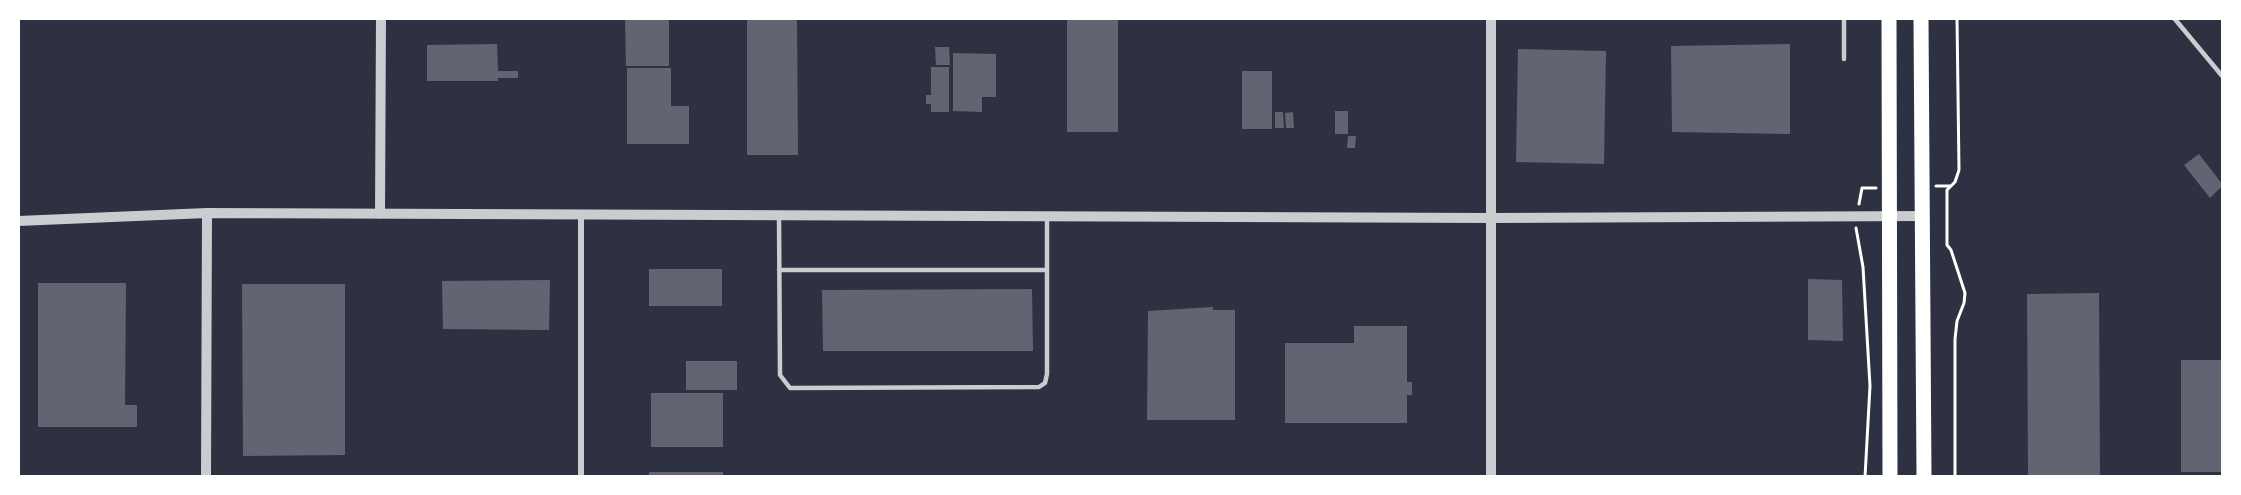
<!DOCTYPE html>
<style>
body{margin:0}
#map{position:relative;width:2241px;height:495px;overflow:hidden;background:#2d3142;font-family:Lato,sans-serif}
canvas{display:block}
.frame{position:absolute;inset:0;border:20px solid #fff;pointer-events:none}
</style>
<div id="map">
<canvas width="2241" height="495"></canvas>
<div class="frame"></div>
</div>
<script>
const c = document.querySelector('canvas').getContext('2d');
c.lineJoin = 'round';
function fillPath(path, color) { c.fillStyle = color; c.fill(path, 'evenodd'); }
const toPath = rows => new Path2D(rows.map(r => 'M' + r).join(''));
function strokePath(path, color, width, dash) { c.strokeStyle = color; c.lineWidth = width; c.lineCap = dash ? 'butt' : 'round'; c.setLineDash(dash || []); c.stroke(path); }
fillPath(toPath([
 [625,18,669,18,669,66,626,66],
 [747,18,797,18,798,155,747,155],
 [1067,18,1118,18,1118,132,1067,132],
 [497,44,498,71,518,71,518,78,498,78,498,81,427,81,427,45],
 [1790,44,1790,134,1672,132,1671,46],
 [935,47,949,47,950,65,936,65],
 [1518,49,1606,51,1604,164,1516,162],
 [953,53,996,54,996,97,982,97,982,112,953,111],
 [931,67,949,67,949,112,931,112,931,104,926,104,926,95,931,95],
 [627,68,671,68,671,106,689,106,689,144,627,144],
 [1242,71,1272,71,1272,129,1242,129],
 [1335,111,1348,111,1348,134,1335,134],
 [1275,112,1283,112,1284,128,1275,128],
 [1293,112,1294,128,1286,128,1285,113],
 [1348,136,1356,136,1355,148,1347,148],
 [2199,154,2223,185,2210,198,2184,165],
 [649,269,722,269,722,306,649,306],
 [1808,279,1842,280,1843,341,1808,340],
 [550,280,549,330,443,329,442,281],
 [38,283,126,283,125,405,137,405,137,427,38,427],
 [242,284,345,284,345,455,243,456],
 [1032,289,1033,351,823,351,822,290],
 [2099,293,2100,476,2028,477,2027,294],
 [1213,307,1213,310,1235,310,1235,420,1147,420,1148,311],
 [1354,326,1407,326,1407,382,1412,382,1412,395,1407,395,1407,423,1285,423,1285,343,1354,343],
 [2181,360,2223,360,2223,472,2181,472],
 [686,361,737,361,737,390,686,390],
 [651,393,723,393,723,447,651,447],
 [649,472,723,472,723,477,649,477]
]), '#626471');
strokePath(toPath([
 [1936,186,1951,186],
 [1859,204,1862,188,1876,188],
 [1856,228,1863,267,1870,386,1865,477],
 [1955,477,1955,339,1957,321,1964,303,1965,293,1951,250,1947,245,1947,190,1955,182,1959,170,1957,18]
]), '#fff', 3);
strokePath(toPath([
 [1844,18,1844,59],
 [2174,18,2223,77],
 [779,216,780,375,790,388,1039,387,1045,383,1047,374,1047,217],
 [779,270,1047,270]
]), '#caccd0', 4.5);
strokePath(toPath([
 [581,215,581,477]
]), '#caccd0', 6);
strokePath(toPath([
 [1491,18,1491,477],
 [380,214,381,18],
 [18,221,207,213,1492,218,1924,216],
 [206,477,207,213]
]), '#caccd0', 10);
strokePath(toPath([
 [1889,18,1890,477],
 [1921,18,1924,477]
]), '#fff', 15);
</script>
